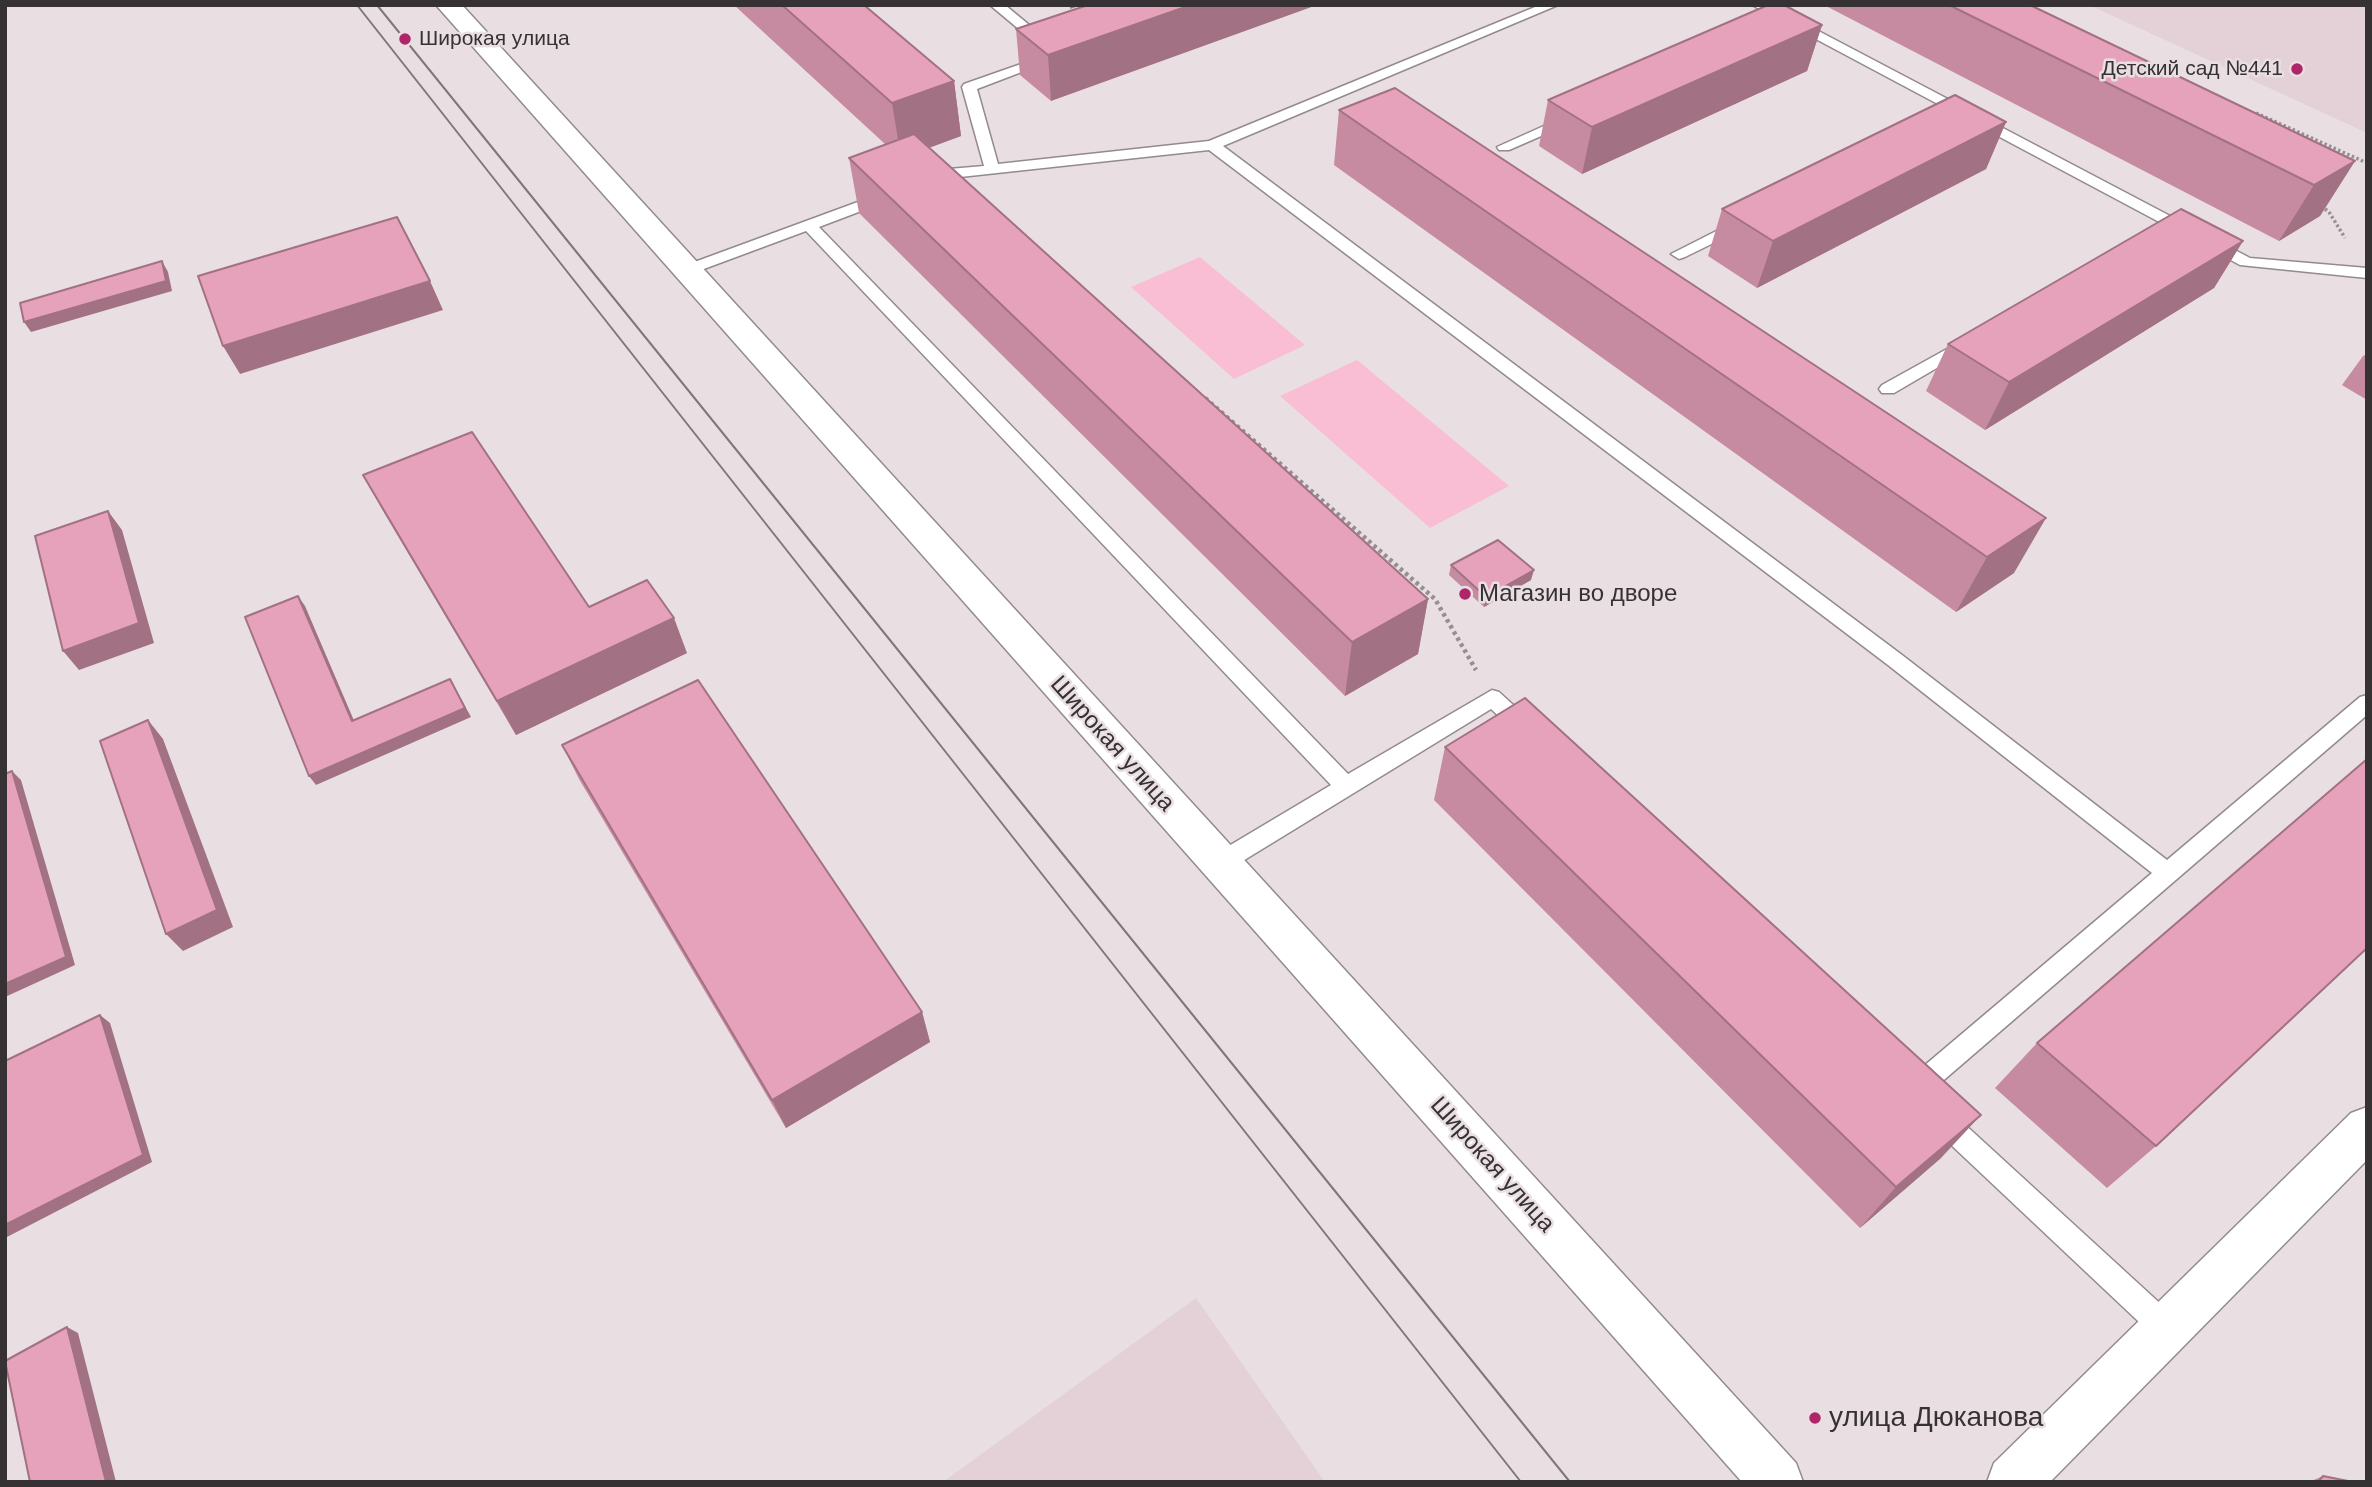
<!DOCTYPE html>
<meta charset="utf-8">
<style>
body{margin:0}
#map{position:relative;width:2372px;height:1487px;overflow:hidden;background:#e9dfe2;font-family:Helvetica,sans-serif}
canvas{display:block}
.frame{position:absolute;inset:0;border:7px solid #363233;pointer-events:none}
</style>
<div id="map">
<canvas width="2372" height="1487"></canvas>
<div class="frame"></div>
</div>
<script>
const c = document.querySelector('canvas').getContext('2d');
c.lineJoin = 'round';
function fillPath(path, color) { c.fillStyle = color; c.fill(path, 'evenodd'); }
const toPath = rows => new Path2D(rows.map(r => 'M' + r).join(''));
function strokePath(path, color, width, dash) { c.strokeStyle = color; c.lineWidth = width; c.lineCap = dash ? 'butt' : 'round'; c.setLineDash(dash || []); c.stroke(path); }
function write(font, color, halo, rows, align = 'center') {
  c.font = font + ' Helvetica,sans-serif'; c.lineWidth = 5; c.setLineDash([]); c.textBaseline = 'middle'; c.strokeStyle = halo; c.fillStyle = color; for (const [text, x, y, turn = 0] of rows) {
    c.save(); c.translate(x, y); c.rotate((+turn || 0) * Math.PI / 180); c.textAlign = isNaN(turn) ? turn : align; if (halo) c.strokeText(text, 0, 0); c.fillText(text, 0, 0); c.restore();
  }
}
fillPath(toPath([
 [2089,5,2367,5,2367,133],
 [1196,1298,1325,1482,943,1482]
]), '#e3d1d7');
fillPath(toPath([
 [1200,257,1305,345,1234,379,1131,287],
 [1357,360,1509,486,1430,528,1280,396]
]), '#f9bed3');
const service = toPath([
 [990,5,1005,5,1051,43,1044,47,1039,46,990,5],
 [1540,5,1558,5,1223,146,1902,655,2167,860,2360,697,2367,695,2367,715,1923,1098,1914,1101,1905,1098,1902,1090,1905,1082,2152,873,1888,665,1209,150,951,178,932,185,924,180,949,169,984,166,962,87,964,84,1041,57,1051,57,1053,60,977,89,998,164,1209,141,1540,5],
 [1752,5,1769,5,2250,258,2367,268,2367,278,2240,265,1752,5],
 [1566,116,1571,117,1573,120,1571,123,1509,150,1499,150,1497,147,1566,116],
 [885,192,890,194,893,197,890,200,819,227,1348,774,1492,690,1499,692,1533,723,1536,729,1533,735,1526,737,1519,735,1491,709,1228,870,1220,872,1212,870,1209,863,1212,856,1331,785,806,231,693,273,681,273,679,270,681,267,885,192],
 [1740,219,1748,224,1746,227,1685,257,1679,259,1671,254,1740,219],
 [1965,339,1973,344,1971,348,1894,393,1882,393,1879,389,1882,385,1965,339],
 [1940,1106,1949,1110,2176,1318,2180,1328,2176,1338,2166,1342,2156,1338,1931,1126,1928,1118,1931,1110,1940,1106]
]);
const minor = toPath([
 [2367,1107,2367,1160,2050,1482,1987,1482,1994,1463,2351,1113,2367,1107]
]);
const tertiary = toPath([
 [436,5,462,5,1796,1463,1803,1482,1742,1482,436,5]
]);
strokePath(service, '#938a8d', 3);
strokePath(minor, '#938a8d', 3);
strokePath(tertiary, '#938a8d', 3);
strokePath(toPath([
 [2256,113,2367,163],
 [2321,206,2329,212,2345,238]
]), '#968f91', 3.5, [2.5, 2.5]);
strokePath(toPath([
 [1205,398,1435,599,1476,670]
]), '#968f91', 4.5, [3.5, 3.5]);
fillPath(service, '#fff');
fillPath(minor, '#fff');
fillPath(tertiary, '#fff');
strokePath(toPath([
 [357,5,1521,1482],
 [377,5,1570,1482]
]), '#7f787a', 2);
fillPath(toPath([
 [734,5,864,5,954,81,961,136,929,148,1428,599,1418,654,1345,696,859,213,849,158,885,144],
 [1088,5,1051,101,1020,75,1016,29],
 [1824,5,2030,5,2355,161,2320,216,2279,241],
 [1822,25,1807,71,1582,174,1539,146,1548,100],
 [1339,110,2014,573,1956,612,1334,165],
 [2006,122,1986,169,1757,288,1708,256,1722,209],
 [2243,241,2214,288,1985,430,1926,391,1948,344],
 [2367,354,2367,400,2342,385,2363,356],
 [363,475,589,607,687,653,516,735,383,511],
 [1451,565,1531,580,1484,607,1449,575],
 [562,745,922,1012,930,1042,786,1128,579,779],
 [1445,747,1941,1158,1860,1228,1434,800],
 [2037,1043,2156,1146,2107,1188,1995,1088],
 [2323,1476,2353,1482,2309,1482]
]), '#c78ba1');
fillPath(toPath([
 [1070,5,1082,5,1070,9],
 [1191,5,1317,5,1051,101,1048,55],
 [1822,25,1807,71,1582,174,1592,127],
 [954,81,961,136,901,158,892,103],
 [2006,122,1986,169,1757,288,1773,241],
 [2355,161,2320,216,2279,241,2314,185],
 [2243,241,2214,288,1985,430,2009,382],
 [162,261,168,272,172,291,31,332,24,322],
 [430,281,443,310,240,374,223,346],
 [108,511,122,530,154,643,79,670,63,651],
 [2046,518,2014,573,1956,612,1987,557],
 [1534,570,1531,580,1484,607,1486,597],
 [298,596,305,606,358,730,352,721],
 [1428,599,1418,654,1345,696,1352,642],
 [674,618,687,653,516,735,497,701],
 [450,679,471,717,316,785,309,776],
 [148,720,163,739,233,927,183,951,166,934],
 [12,771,21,780,75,965,5,997],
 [922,1012,930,1042,786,1128,772,1100],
 [100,1015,110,1023,152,1162,5,1238,5,1225],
 [1981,1115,1941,1158,1860,1228,1896,1187],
 [67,1327,78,1333,116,1482,106,1482]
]), '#a27183');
const building = toPath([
 [782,5,864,5,954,81,892,103,782,5],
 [1088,5,1191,5,1048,55,1016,29,1088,5],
 [1768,5,1784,5,1822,25,1592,127,1548,100,1768,5],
 [1949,5,2030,5,2355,161,2314,185,1949,5],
 [1395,88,2046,518,1987,557,1339,110,1395,88],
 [1955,95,2006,122,1773,241,1722,209,1955,95],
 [914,134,1428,599,1352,642,849,158,914,134],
 [2181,209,2243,241,2009,382,1948,344,2181,209],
 [397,217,430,281,223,346,198,276,397,217],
 [162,261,166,281,24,322,20,303,162,261],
 [472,432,589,607,647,580,674,618,497,701,363,475,472,432],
 [108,511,139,623,63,651,35,536,108,511],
 [1498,540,1534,570,1486,597,1451,565,1498,540],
 [298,596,352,721,450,679,465,708,309,776,245,617,298,596],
 [698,680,922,1012,772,1100,562,745,698,680],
 [1525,698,1981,1115,1896,1187,1445,747,1525,698],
 [148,720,217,910,166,934,100,741,148,720],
 [2367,759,2367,948,2156,1146,2037,1043,2367,759],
 [12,771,66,957,5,984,5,774,12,771],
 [100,1015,143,1155,5,1225,5,1061,100,1015],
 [67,1327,106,1482,30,1482,5,1361,67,1327],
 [2323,1476,2353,1482,2318,1482,2323,1476]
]);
fillPath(building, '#e7a2bb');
strokePath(building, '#a27183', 2);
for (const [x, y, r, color] of [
 [405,39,7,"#ae2669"],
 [2297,69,7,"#ae2669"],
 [1465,594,7,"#ae2669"],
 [1815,1418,7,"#ae2669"]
]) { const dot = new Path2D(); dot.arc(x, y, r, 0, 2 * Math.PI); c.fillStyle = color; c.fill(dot); strokePath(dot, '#e9dfe2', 2.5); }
write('21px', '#363233', '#e9dfe2', [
 ["Широкая улица",419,39],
 ["Детский сад №441",2283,69,"right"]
], 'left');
write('24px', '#363233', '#e9dfe2', [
 ["Магазин во дворе",1479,594]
], 'left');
write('24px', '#363233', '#e9dfe2', [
 ["Широкая улица",1112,744,48],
 ["Широкая улица",1492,1165,48]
]);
write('28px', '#363233', '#e9dfe2', [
 ["улица Дюканова",1829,1418]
], 'left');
</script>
